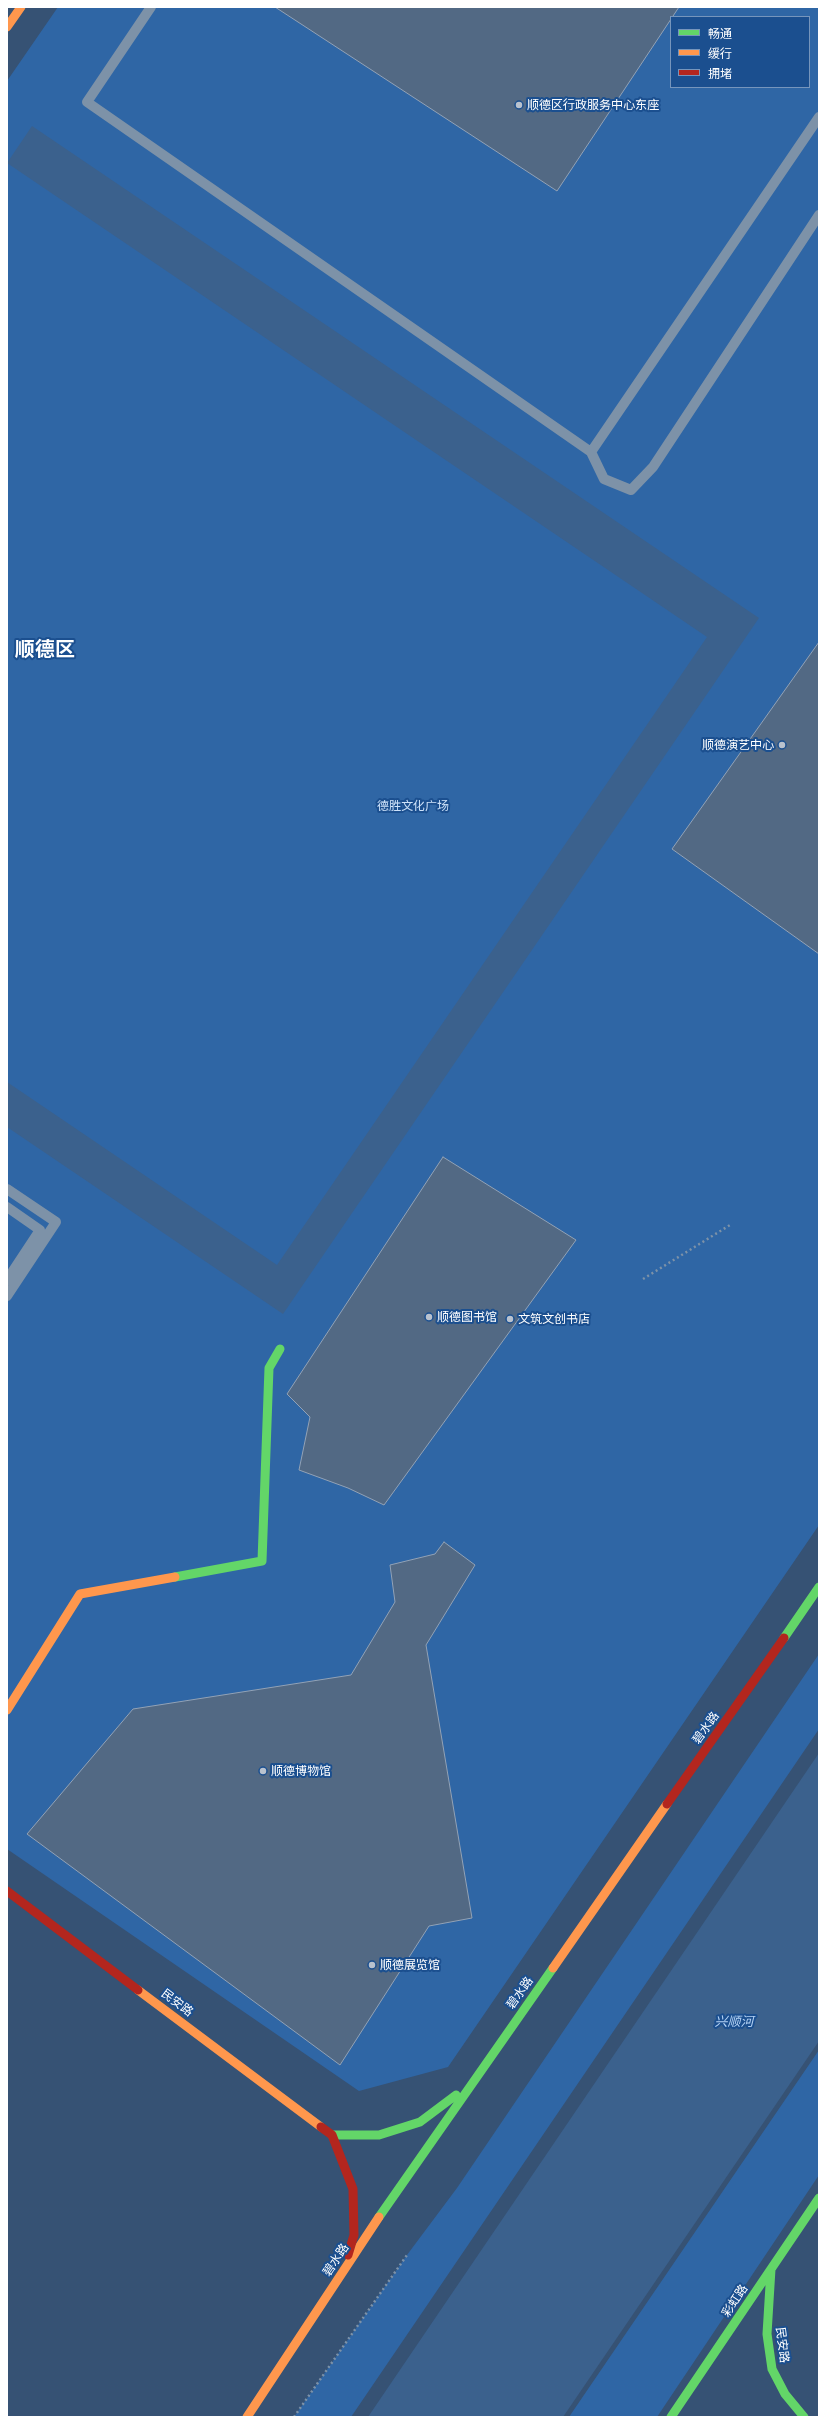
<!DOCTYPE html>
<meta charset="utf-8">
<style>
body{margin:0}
#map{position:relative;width:826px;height:2424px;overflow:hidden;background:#365274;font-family:"Alegreya Sans","Noto Sans SC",sans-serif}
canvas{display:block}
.frame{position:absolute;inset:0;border:8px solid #fff;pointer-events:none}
.legend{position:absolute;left:670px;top:16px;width:140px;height:72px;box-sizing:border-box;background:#1b4f8f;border:1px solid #7695bc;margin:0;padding:5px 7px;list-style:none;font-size:12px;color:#fff}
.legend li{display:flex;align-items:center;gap:8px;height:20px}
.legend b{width:20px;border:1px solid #7695bc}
</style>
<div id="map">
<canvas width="826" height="2424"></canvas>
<div class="frame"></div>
<ul class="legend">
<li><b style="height:5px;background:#63d668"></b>畅通</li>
<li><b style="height:5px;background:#ff974d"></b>缓行</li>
<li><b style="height:5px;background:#b3261e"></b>拥堵</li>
</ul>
</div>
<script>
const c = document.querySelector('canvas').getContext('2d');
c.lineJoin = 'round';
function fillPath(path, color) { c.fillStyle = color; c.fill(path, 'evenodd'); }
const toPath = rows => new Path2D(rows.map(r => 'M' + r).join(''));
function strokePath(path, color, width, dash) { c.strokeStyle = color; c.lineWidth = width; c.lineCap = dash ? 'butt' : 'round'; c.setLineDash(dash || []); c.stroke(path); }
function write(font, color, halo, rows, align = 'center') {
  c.font = font + ' "Alegreya Sans","Noto Sans SC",sans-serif'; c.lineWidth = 4; c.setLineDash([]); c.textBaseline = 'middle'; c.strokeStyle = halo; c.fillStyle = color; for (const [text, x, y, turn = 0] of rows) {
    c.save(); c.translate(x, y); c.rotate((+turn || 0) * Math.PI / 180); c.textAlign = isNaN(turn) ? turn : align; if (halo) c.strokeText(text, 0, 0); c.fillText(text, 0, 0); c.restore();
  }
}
fillPath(toPath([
 [58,7,819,7,819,1525,448,2067,359,2091,7,1849,7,81],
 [671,17,809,17,809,87,671,87],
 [819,1654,819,1729,351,2417,294,2417,407,2255,457,2188],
 [819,2050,819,2175,657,2417,569,2417]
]), '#2f66a5');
fillPath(toPath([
 [32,126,759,618,283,1314,7,1127,7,1082,277,1265,707,637,7,163],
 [819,1753,819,2041,563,2417,368,2417]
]), '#3b618d');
const building = toPath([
 [275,7,679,7,557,191,275,7],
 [819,642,819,954,672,849,819,642],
 [443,1157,576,1240,384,1505,348,1488,299,1470,310,1417,287,1394,443,1157],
 [444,1542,475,1565,426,1645,472,1918,429,1926,340,2065,27,1834,133,1709,351,1675,395,1602,390,1565,435,1554,444,1542]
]);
fillPath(building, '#526984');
strokePath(building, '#92a2b6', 1);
strokePath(toPath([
 [643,1279,730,1225],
 [294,2417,407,2255]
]), '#7d92a8', 2.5, [2, 3]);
strokePath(toPath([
 [151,7,87,102,591,452,604,479,631,490,653,467,819,215],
 [591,452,819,117],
 [7,1189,56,1222,7,1296],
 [7,1207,40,1230,7,1280]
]), '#7d92a8', 10);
strokePath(toPath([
 [175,1577,262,1561,269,1368,280,1349],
 [784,1638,819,1587],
 [332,2135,379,2135,420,2122,456,2095],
 [379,2217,553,1968],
 [771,2269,767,2334,772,2369,785,2394,804,2417],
 [671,2417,819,2198]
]), '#63d668', 9);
strokePath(toPath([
 [7,27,21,7],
 [7,1710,80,1594,175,1577],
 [553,1968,667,1804],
 [138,1990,321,2127],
 [247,2417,379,2217]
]), '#ff974d', 9);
strokePath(toPath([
 [667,1804,784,1638],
 [7,1891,138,1990],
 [321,2127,332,2135,353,2189,354,2235,348,2255]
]), '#b3261e', 9);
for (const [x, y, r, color] of [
 [519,105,4,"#b9c2ce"],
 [782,745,4,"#b9c2ce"],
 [429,1317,4,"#b9c2ce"],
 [510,1319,4,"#b9c2ce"],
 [263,1771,4,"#b9c2ce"],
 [372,1965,4,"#b9c2ce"]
]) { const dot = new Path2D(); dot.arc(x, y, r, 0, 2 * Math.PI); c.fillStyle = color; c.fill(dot); strokePath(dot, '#1b4f8f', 1.5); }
write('12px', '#fff', '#1b4f8f', [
 ["顺德区行政服务中心东座",527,105],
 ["顺德演艺中心",774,745,"right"],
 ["顺德图书馆",437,1317],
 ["文筑文创书店",518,1319],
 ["顺德博物馆",271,1771],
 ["顺德展览馆",380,1965]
], 'left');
write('12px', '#cfe3fa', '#1b4f8f', [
 ["德胜文化广场",413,806]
]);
write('12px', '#fff', '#1b4f8f', [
 ["碧水路",706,1728,-55],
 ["碧水路",520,1993,-55],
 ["民安路",177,2003,37],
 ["碧水路",336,2260,-56],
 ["彩虹路",735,2301,-56],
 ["民安路",782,2345,83]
]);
write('italic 13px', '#b5d3f5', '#1b4f8f', [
 ["兴顺河",734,2022]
]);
write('bold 20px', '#fff', '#1b4f8f', [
 ["顺德区",45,650]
]);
</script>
